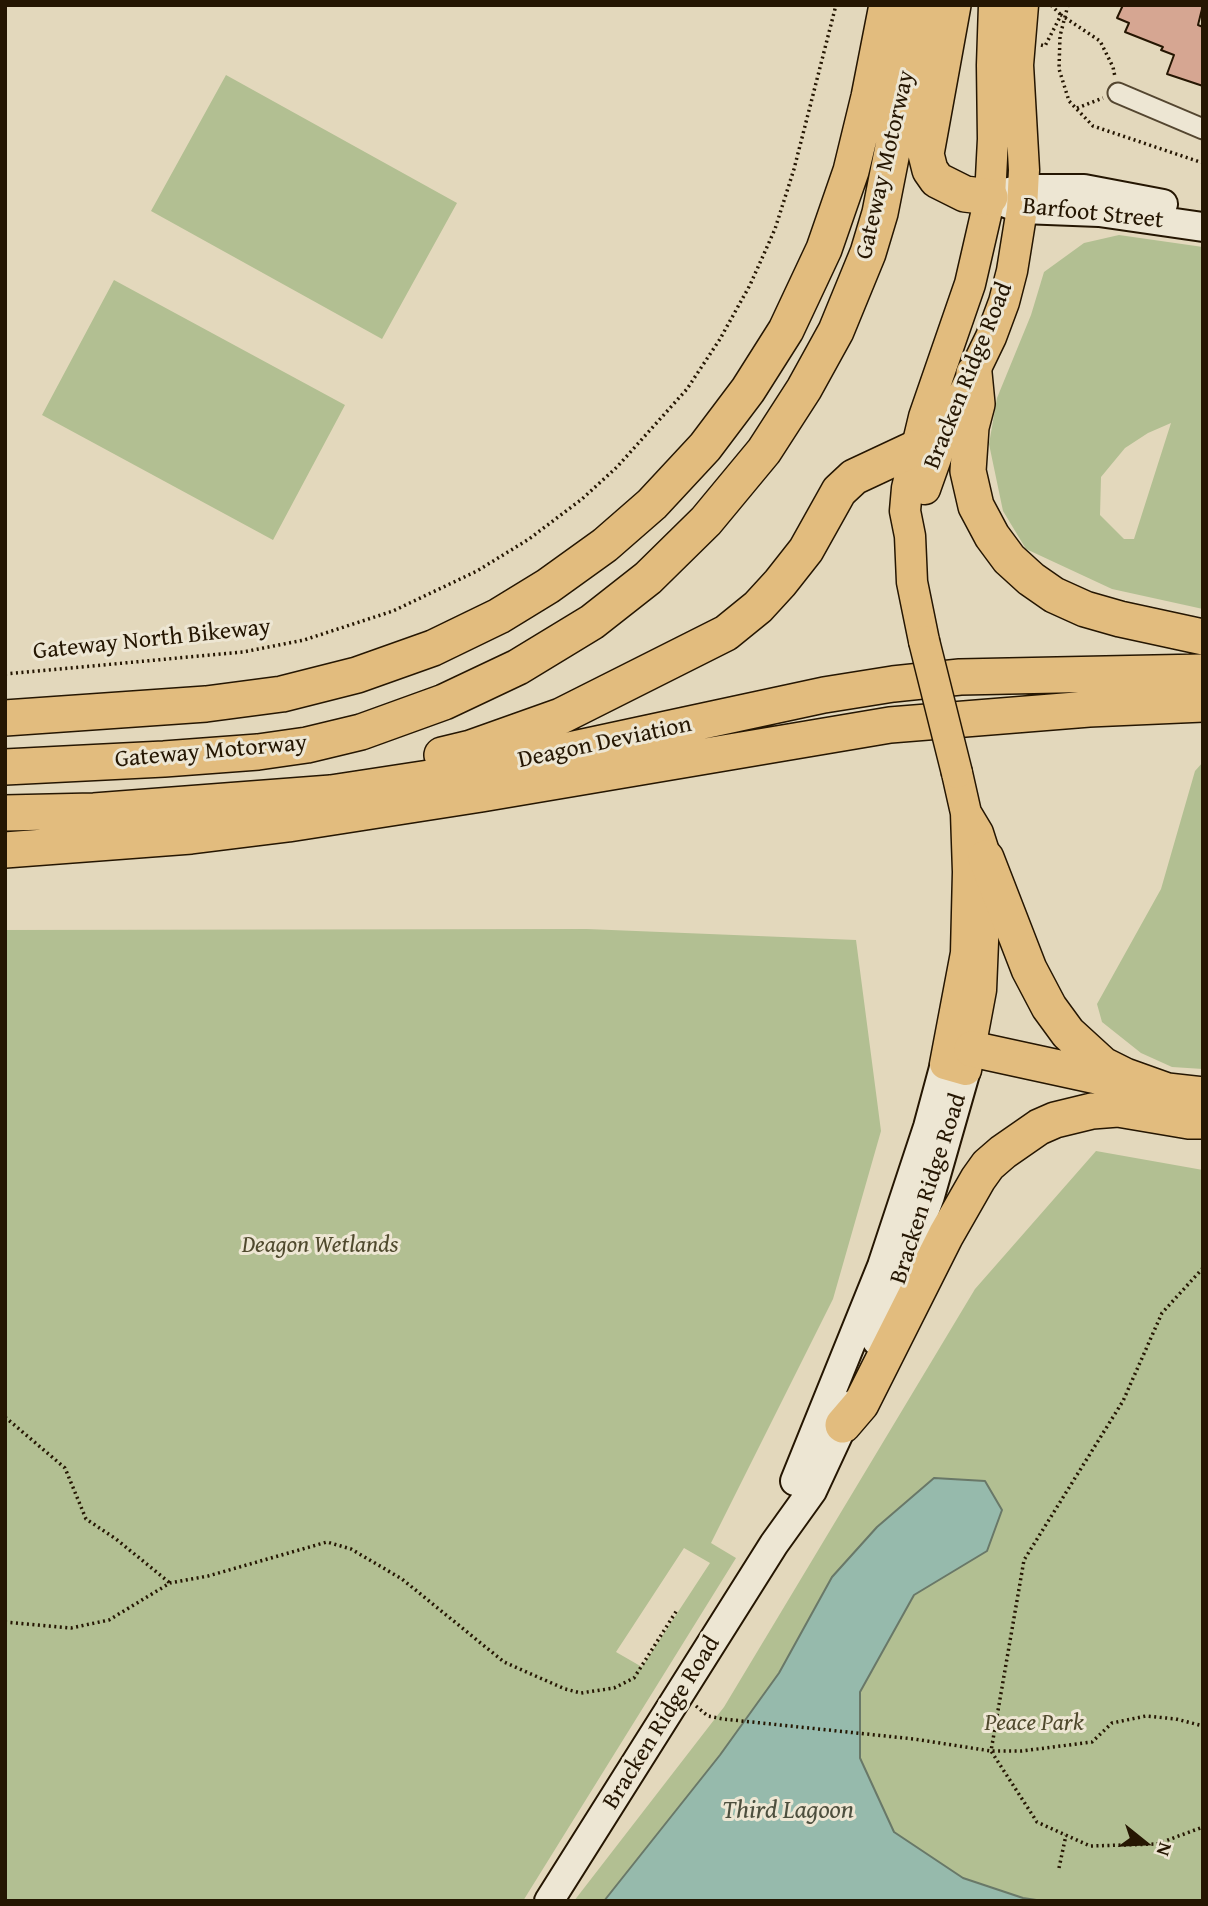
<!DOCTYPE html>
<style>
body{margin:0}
#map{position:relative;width:1208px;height:1906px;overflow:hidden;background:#e3d8bc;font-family:"Gentium Book Plus",serif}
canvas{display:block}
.frame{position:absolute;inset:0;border:7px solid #251602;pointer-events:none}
.north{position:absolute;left:1110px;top:1808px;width:70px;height:70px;-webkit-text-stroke:5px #ede6d3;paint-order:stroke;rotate:108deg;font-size:19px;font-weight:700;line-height:28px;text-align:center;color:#251602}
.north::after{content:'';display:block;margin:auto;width:24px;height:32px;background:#251602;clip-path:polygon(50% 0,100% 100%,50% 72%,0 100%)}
</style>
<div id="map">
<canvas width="1208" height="1906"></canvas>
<div class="frame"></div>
<div class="north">N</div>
</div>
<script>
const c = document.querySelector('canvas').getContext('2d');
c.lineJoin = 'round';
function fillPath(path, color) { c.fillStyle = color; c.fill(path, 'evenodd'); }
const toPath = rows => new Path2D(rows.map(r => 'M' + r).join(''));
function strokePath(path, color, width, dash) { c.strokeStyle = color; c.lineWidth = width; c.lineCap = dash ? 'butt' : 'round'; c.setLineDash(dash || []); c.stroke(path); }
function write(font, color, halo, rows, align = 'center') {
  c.font = font + ' "Gentium Book Plus",serif'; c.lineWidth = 6; c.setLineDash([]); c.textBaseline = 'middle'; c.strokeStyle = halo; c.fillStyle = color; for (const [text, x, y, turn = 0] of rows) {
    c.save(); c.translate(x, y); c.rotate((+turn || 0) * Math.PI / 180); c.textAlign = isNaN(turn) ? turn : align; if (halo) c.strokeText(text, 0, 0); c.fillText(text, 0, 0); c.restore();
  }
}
fillPath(toPath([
 [226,75,457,203,382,339,151,211],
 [1119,235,1203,247,1203,609,1112,589,1026,549,1003,511,989,444,997,398,1031,315,1044,272,1084,243],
 [1171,423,1134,539,1124,539,1100,515,1101,477,1125,448,1148,433],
 [114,280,345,405,273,540,42,415],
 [1203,762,1203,1069,1172,1067,1141,1053,1102,1022,1097,1004,1161,889,1195,771],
 [587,929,856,940,881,1131,833,1299,711,1543,736,1558,523,1901,5,1901,5,930],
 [684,1548,710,1563,642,1667,616,1652],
 [1096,1151,1203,1170,1203,1901,1043,1901,1023,1898,963,1878,894,1832,860,1758,860,1692,914,1595,987,1551,832,1577,779,1673,720,1755,604,1901,574,1901,724,1707,975,1289]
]), '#b2bf92');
const water = toPath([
 [934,1478,985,1481,1002,1510,987,1551,914,1595,860,1692,860,1758,894,1832,963,1878,1023,1898,1043,1901,604,1901,720,1755,779,1673,832,1577,877,1527,934,1478]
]);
fillPath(water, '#96baac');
strokePath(water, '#697868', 2);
const building = toPath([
 [1123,5,1203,5,1198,25,1203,27,1203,86,1167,74,1174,55,1161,50,1163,47,1125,32,1129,23,1117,18,1123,5]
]);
fillPath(building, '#d6a692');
strokePath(building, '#251602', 2);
const street = toPath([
 [1118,93,1203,129]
]);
const secondary = toPath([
 [1000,194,1023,189,1084,189,1163,204],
 [990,197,1022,209,1099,212,1203,227],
 [877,1341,930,1196,966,1070],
 [795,1481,882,1266,928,1127,945,1064],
 [549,1901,774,1544,812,1491,852,1405]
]);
const primary = toPath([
 [925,489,946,430,991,337,1004,302,1012,271,1022,209,1024,170,1018,65,1023,5],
 [924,641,912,582,910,536,905,511,907,488,924,417,970,284,990,197,993,139,992,65,994,5],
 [957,773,966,813,968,872,966,953,945,1064,966,1070,981,990,984,918,982,872,986,858,978,833,966,813]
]);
const highway = toPath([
 [953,5,926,154,930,170,937,180,965,194,990,197],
 [974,373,977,404,971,427,968,471,976,506,992,536,1009,559,1031,579,1054,595,1085,609,1120,619,1203,637],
 [5,718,206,704,282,694,357,675,433,648,499,616,548,586,605,545,652,504,705,447,748,390,786,330,824,249,851,171,869,97,887,5],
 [442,755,471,748,561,716,726,633,758,607,780,583,806,550,839,491,854,477,916,448],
 [5,767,164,759,258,752,307,745,361,732,444,702,518,667,592,622,648,578,706,521,764,451,804,389,836,331,868,253,880,213,921,5],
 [5,813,94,811,331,793,462,773,824,695,893,684,960,677,1203,672],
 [5,850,191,836,288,824,481,794,890,725,1089,709,1203,704],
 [986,858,1029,969,1049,1007,1068,1033,1103,1065,1125,1076,1167,1091,1203,1095],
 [972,1049,1110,1079,1119,1078],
 [843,1425,861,1404,946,1235,978,1179,988,1165,1003,1152,1039,1127,1055,1120,1092,1111,1118,1109,1189,1121,1203,1121]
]);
strokePath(street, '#544630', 23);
strokePath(secondary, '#251602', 32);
strokePath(primary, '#251602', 33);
strokePath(highway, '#251602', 38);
strokePath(toPath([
 [1051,5,1061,15],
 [1068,5,1060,36,1059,69,1069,101,1093,126,1203,163],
 [1041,45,1045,46,1061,15,1100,41,1113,67,1115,77],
 [1077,108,1103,98],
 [5,674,243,652,304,640,393,611,477,571,529,539,582,499,617,467,687,389,720,339,750,285,775,229,794,169,836,5],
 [1203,1268,1162,1313,1123,1401,1024,1560,991,1751,1037,1822,1090,1846,1157,1844,1203,1827],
 [5,1417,65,1468,86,1519,116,1539,170,1583],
 [5,1622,71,1628,109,1620,170,1583,208,1576,327,1542,351,1549,402,1579,504,1662,565,1689,581,1693,614,1688,634,1678,677,1610],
 [696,1706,708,1716,723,1719,914,1739,991,1751,1022,1751,1092,1742,1112,1723,1146,1716,1176,1719,1203,1726],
 [1059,1868,1066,1835]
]), '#251602', 3.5, [2, 3.5]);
strokePath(street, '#ede6d3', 19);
strokePath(secondary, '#ede6d3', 28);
strokePath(primary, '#e2bc7e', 30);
strokePath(highway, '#e2bc7e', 35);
const primaryBridge = toPath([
 [924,641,957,773]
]);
strokePath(primaryBridge, '#251602', 33, []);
strokePath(primaryBridge, '#e2bc7e', 30);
write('24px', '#251602', '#ede6d3', [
 ["Gateway Motorway",886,165,-77],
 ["Barfoot Street",1093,214,6],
 ["Bracken Ridge Road",969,376,-68],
 ["Gateway North Bikeway",152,640,-6],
 ["Deagon Deviation",605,743,-12],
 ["Gateway Motorway",211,752,-5],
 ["Bracken Ridge Road",929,1189,-72],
 ["Bracken Ridge Road",662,1723,-58]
]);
write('italic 24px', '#4f492d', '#ede6d3', [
 ["Deagon Wetlands",320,1246],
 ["Peace Park",1034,1724]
]);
write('italic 26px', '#4d4f3e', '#ede6d3', [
 ["Third Lagoon",788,1811]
]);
</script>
